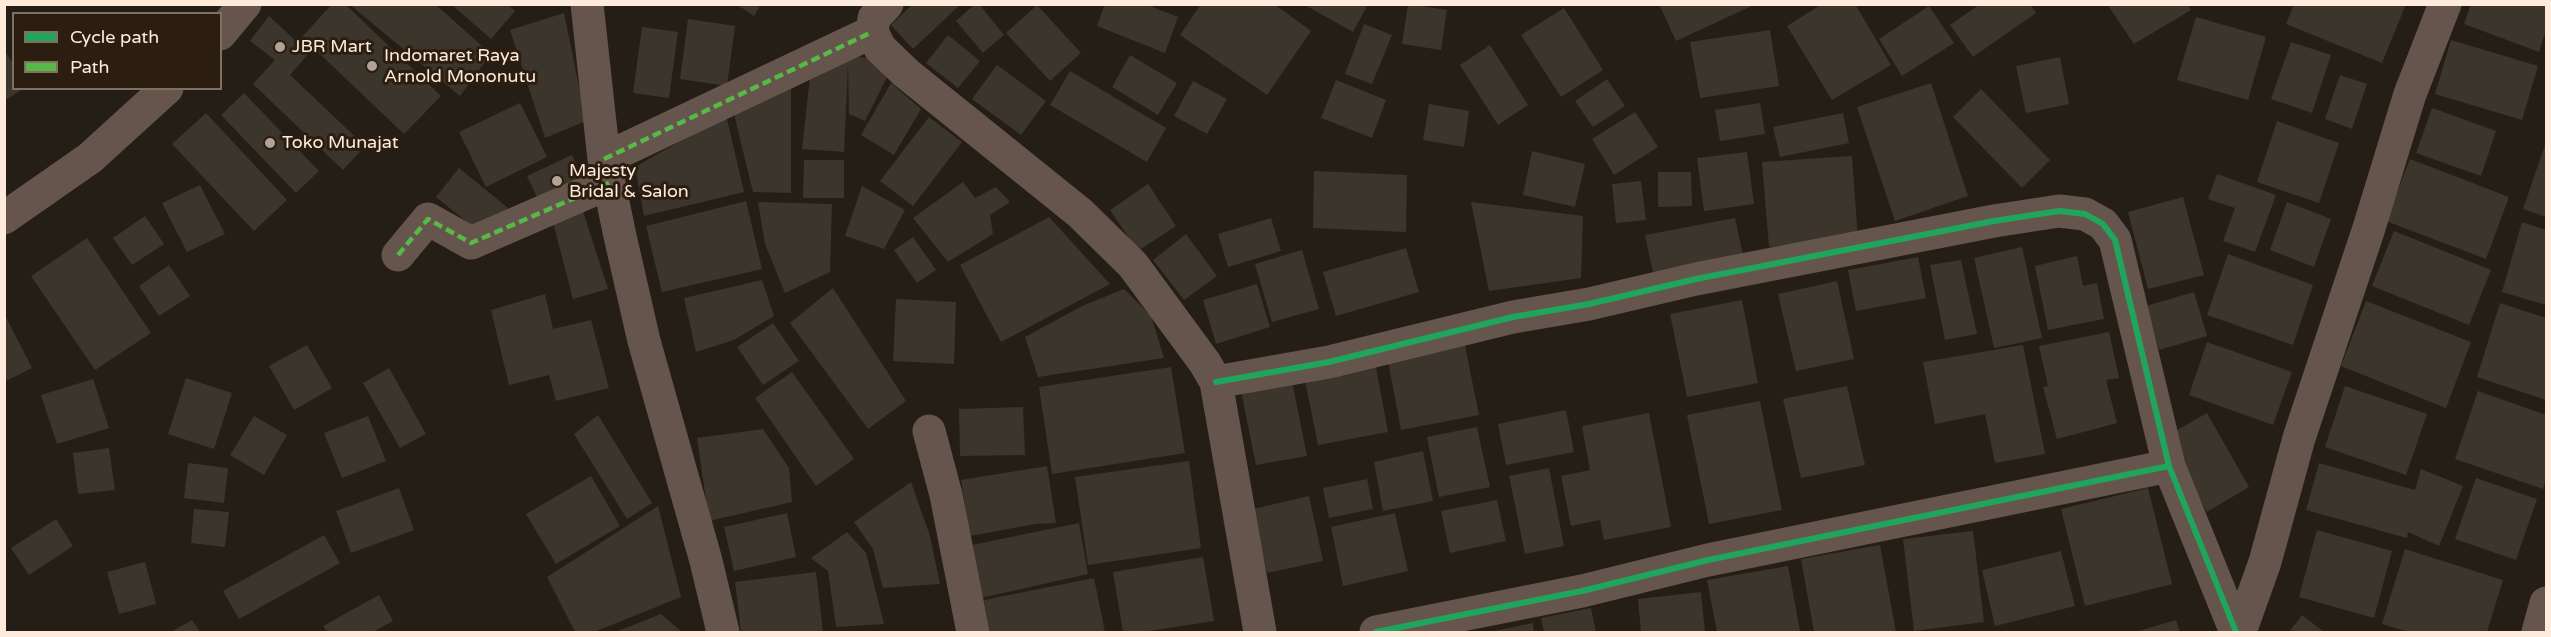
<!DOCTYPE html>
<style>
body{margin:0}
#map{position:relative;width:2551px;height:637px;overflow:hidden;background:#251e17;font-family:"Varela Round",sans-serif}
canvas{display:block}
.frame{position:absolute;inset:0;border:6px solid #ffebdb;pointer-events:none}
.legend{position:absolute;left:12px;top:12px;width:210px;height:78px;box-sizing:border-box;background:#2b1e11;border:2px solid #807062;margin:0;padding:8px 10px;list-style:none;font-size:18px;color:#ffebdb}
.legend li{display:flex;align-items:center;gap:12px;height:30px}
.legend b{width:30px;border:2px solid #807062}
</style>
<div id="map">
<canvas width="2551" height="637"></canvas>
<div class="frame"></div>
<ul class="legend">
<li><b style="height:8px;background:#20a55d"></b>Cycle path</li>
<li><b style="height:8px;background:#58b947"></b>Path</li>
</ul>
</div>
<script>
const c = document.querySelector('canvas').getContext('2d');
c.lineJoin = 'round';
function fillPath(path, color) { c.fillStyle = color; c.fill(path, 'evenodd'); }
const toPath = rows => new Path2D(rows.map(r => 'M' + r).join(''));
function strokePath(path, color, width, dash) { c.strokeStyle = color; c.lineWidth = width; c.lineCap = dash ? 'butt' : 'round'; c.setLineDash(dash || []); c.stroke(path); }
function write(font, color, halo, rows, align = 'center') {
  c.font = font + ' "Varela Round",sans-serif'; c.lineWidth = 6; c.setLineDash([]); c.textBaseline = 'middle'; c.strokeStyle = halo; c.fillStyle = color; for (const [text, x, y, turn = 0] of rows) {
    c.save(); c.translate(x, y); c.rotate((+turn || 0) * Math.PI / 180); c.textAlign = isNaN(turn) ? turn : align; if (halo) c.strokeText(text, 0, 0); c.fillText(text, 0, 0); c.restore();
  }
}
fillPath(toPath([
 [332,4,345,4,441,96,404,134,302,37],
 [349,4,435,4,491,54,460,96],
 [451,4,507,4,515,11,491,39],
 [736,4,761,4,754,16],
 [913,4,961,4,913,49,891,25],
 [975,4,979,4,1004,35,983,53,956,21],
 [1105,4,1145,4,1178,17,1165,53,1097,26],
 [1201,4,1274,4,1311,31,1267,95,1180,35],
 [1303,4,1368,4,1353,32],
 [1408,4,1447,10,1441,50,1402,44],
 [1659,4,1756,4,1676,41],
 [1822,4,1855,4,1891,65,1832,100,1787,26],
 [1980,4,2030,4,2036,13,1973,57,1950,25],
 [2107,4,2187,4,2191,10,2134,44],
 [2294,4,2406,4,2382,63,2286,24],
 [2471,4,2546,4,2546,30,2539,52,2464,24],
 [1037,5,1081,53,1050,81,1006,33],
 [1929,6,1954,43,1902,76,1879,39],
 [1564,8,1603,70,1561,97,1521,35],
 [564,13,586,121,545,138,510,30],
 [269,16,309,53,290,75,365,146,343,170,253,84,275,60,250,41],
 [2196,17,2266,37,2248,100,2177,80],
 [688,19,735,26,727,86,680,79],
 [1364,24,1392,35,1372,84,1345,74],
 [642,27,678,32,669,98,633,93],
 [1770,30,1779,86,1700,98,1690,42],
 [948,35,980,61,958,88,926,63],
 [2451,40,2538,66,2522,120,2435,94],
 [2291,42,2331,55,2312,113,2271,99],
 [1490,45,1528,105,1498,125,1460,65],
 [4,50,14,65,14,88,25,88,4,101],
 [1130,55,1177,83,1158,115,1112,87],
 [848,56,870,58,888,75,865,121,849,114,848,65,844,152,802,149,811,68],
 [2060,57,2069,104,2026,113,2016,66],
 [997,65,1046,101,1021,135,972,99],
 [1070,71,1166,128,1147,162,1050,105],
 [2340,75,2367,84,2352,129,2325,119],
 [791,77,791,193,753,192,733,110],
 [1607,79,1625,106,1593,127,1575,101],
 [1336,80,1386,100,1372,138,1321,118],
 [1193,81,1227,99,1207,134,1174,116],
 [891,83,921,109,894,155,861,135],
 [1931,83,1968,196,1895,221,1857,107],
 [1981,89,2050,160,2022,188,1953,117],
 [244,93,319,171,296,193,221,115],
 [520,103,547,157,486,187,459,132],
 [1760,103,1765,134,1720,141,1715,110],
 [1429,104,1469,111,1464,147,1423,140],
 [2432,108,2496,131,2481,176,2416,153],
 [1635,112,1658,147,1614,175,1592,139],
 [206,113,287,200,254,231,172,144],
 [1843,113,1849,143,1780,157,1773,127],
 [726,115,744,192,644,216,635,167],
 [929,117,962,142,913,206,880,181],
 [2277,121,2339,143,2319,203,2257,182],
 [2546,142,2546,217,2523,209],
 [1532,151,1585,164,1575,207,1523,195],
 [1747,152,1754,204,1704,211,1697,158],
 [572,155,588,187,542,208,527,176],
 [1852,156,1858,241,1769,247,1762,162],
 [2410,159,2509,197,2486,259,2386,221],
 [804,160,844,160,844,198,803,198],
 [459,168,508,208,484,236,436,197],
 [1314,171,1407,175,1406,232,1313,228],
 [1658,172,1691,172,1692,206,1658,207],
 [2217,174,2276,195,2255,252,2223,241,2235,208,2208,199],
 [1641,181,1646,220,1616,223,1612,184],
 [963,182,975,198,996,187,1010,202,990,215,993,234,948,262,913,218],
 [1148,184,1176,226,1138,251,1110,210],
 [200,185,225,234,187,252,162,203],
 [862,186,905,210,884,249,845,236],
 [2183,197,2204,275,2148,289,2128,212],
 [746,201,762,269,662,292,646,226],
 [580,202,608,289,573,299,551,215],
 [758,202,832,204,830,272,785,293,765,244],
 [1471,202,1583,216,1581,278,1489,291],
 [2287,202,2331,219,2314,267,2270,250],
 [145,216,164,244,132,265,113,238],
 [1049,217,1110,284,1001,342,960,265],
 [1271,218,1281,251,1228,267,1218,234],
 [1735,218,1744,260,1654,277,1645,235],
 [2522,222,2546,230,2546,305,2502,292],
 [2394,231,2491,270,2469,325,2372,286],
 [1186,234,1217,276,1184,300,1153,260],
 [913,237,936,270,917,283,894,250],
 [87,238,151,333,95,370,31,276],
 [2022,247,2042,338,1994,348,1974,258],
 [1406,248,1419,292,1336,316,1323,272],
 [1302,250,1319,309,1272,322,1255,264],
 [2228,254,2313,285,2293,345,2207,315],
 [2077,256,2083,286,2097,283,2104,319,2048,330,2035,266],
 [1918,257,1926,298,1856,311,1848,270],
 [1961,260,1977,334,1945,340,1930,265],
 [169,265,190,296,159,316,139,286],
 [762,280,774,316,734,340,696,352,684,298],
 [1837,281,1854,359,1796,371,1778,294],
 [1257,284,1270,327,1216,344,1203,300],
 [833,288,906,401,868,429,790,323],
 [1124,289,1151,316,1164,358,1038,377,1025,337,1082,306],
 [2194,292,2207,336,2159,350,2146,306],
 [545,294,553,329,591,320,609,388,556,401,549,375,509,385,491,310],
 [896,299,956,302,954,364,893,361],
 [1742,300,1758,383,1687,397,1670,314],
 [2366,301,2471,342,2446,408,2341,366],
 [2500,303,2546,318,2546,400,2477,377],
 [4,313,32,368,4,382],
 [773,323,799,361,763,385,737,347],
 [2109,332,2119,378,2106,380,2117,423,2057,439,2043,387,2048,386,2039,346],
 [1464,341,1479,415,1401,430,1387,356],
 [2207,342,2292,372,2273,425,2189,395],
 [307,345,332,388,294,410,269,366],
 [2023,345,2045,454,1995,463,1985,414,1935,424,1923,362],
 [1375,362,1388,432,1318,445,1304,376],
 [1171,367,1185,453,1052,474,1039,387],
 [389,368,426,434,400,448,363,383],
 [792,372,854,459,816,486,755,398],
 [1291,376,1307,456,1256,465,1240,386],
 [186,378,232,393,214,449,168,434],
 [93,379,109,428,57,444,41,395],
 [1847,386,1865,465,1801,478,1783,399],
 [2345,386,2427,414,2406,475,2325,447],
 [2478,391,2546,415,2546,478,2543,489,2455,459],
 [1760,401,1782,510,1709,524,1687,415],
 [1023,407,1025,455,960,456,959,409],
 [1566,410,1574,452,1506,465,1498,424],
 [1649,413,1671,527,1604,540,1600,520,1571,526,1561,476,1590,470,1582,426],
 [2207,413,2249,487,2207,512,2165,437],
 [598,415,652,503,627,519,574,434],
 [254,416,287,435,264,475,230,455],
 [368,416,386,461,342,478,324,433],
 [1477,427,1490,487,1439,497,1427,437],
 [763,429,789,468,792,502,709,521,697,438],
 [109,448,115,490,78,494,73,453],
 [1423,451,1433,501,1383,511,1374,462],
 [1189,461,1201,548,1088,565,1075,477],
 [188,463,228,468,224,503,184,498],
 [2319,463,2415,490,2421,469,2463,486,2439,546,2408,532,2407,538,2306,510],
 [1047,466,1056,523,1035,524,970,536,961,480],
 [1549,468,1564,546,1525,554,1509,476],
 [591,476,620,526,556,564,526,514],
 [2476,478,2537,499,2516,560,2455,539],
 [1367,479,1373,509,1329,518,1323,488],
 [911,482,930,536,940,584,883,588,873,549,854,522],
 [399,488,414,530,351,553,336,511],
 [2148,488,2172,584,2085,606,2061,509],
 [1309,496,1323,561,1267,573,1253,509],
 [1497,500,1506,541,1450,553,1441,511],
 [658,506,681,597,594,632,575,632,547,577],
 [194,509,229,512,225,547,191,543],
 [787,513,796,557,734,571,724,527],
 [1395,513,1408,571,1343,586,1331,527],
 [56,519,73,546,29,575,11,548],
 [1079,523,1088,574,981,598,972,545],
 [2317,530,2392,551,2374,618,2299,597],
 [1973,531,1984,622,1914,631,1903,539],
 [847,532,866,553,884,624,836,627,828,571,811,558],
 [324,535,340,563,239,619,223,591],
 [1880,545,1896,632,1814,632,1801,559],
 [2405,549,2503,580,2487,632,2409,632,2382,624],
 [2061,551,2075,606,1995,626,1982,570],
 [1203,557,1214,621,1143,632,1123,632,1113,572],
 [145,562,156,604,119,614,107,572],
 [1788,566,1800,631,1717,632,1707,580],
 [816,572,823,632,741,632,735,582],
 [1094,578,1105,632,990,632,984,600],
 [1701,592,1705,632,1641,632,1638,599],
 [379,595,393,621,373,632,327,632,323,626],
 [1591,608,1596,632,1544,632,1541,618],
 [661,614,682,632,616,632],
 [2302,615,2324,632,2289,632],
 [192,620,200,632,171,632],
 [2176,620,2180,632,2135,632],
 [1533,623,1534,632,1494,632,1494,631]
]), '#3c352c');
strokePath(toPath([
 [587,4,604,159,620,236,644,341,706,561,723,632],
 [887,4,874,18,872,32,880,48,906,73,1080,213,1133,265,1205,363,1216,382,1260,632],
 [604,159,872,32],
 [398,255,428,219,471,243,609,183],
 [1216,382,1329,362,1513,317,1589,304,1696,279,1994,221,2059,211,2085,214,2103,224,2115,240,2169,466,2236,632],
 [929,431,946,495,973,632],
 [1376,632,1582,591,1708,560,2169,466],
 [2240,632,2265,562,2299,438,2369,228,2410,94,2445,4],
 [2538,632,2546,603]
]), '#66554c', 33);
strokePath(toPath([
 [220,34,245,4],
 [4,218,90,158,167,88]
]), '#66554c', 33);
strokePath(toPath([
 [604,159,872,32],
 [398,255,428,219,471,243,609,183]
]), '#58b947', 4.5, [9, 4.5]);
strokePath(toPath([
 [1216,382,1329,362,1513,317,1589,304,1696,279,1994,221,2059,211,2085,214,2103,224,2115,240,2169,466,2236,632],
 [1376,632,1582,591,1708,560,2169,466]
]), '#20a55d', 6);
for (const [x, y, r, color] of [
 [280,47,6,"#b3a396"],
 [372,66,6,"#b3a396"],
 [270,143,6,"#b3a396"],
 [557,181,6,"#b3a396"]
]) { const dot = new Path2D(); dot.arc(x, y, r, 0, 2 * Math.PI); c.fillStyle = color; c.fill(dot); strokePath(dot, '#2b1e11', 2); }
write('18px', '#ffebdb', '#2b1e11', [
 ["JBR Mart",292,47],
 ["Indomaret Raya",384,56],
 ["Arnold Mononutu",384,77],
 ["Toko Munajat",282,143],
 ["Majesty",569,171],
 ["Bridal & Salon",569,192]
], 'left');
</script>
